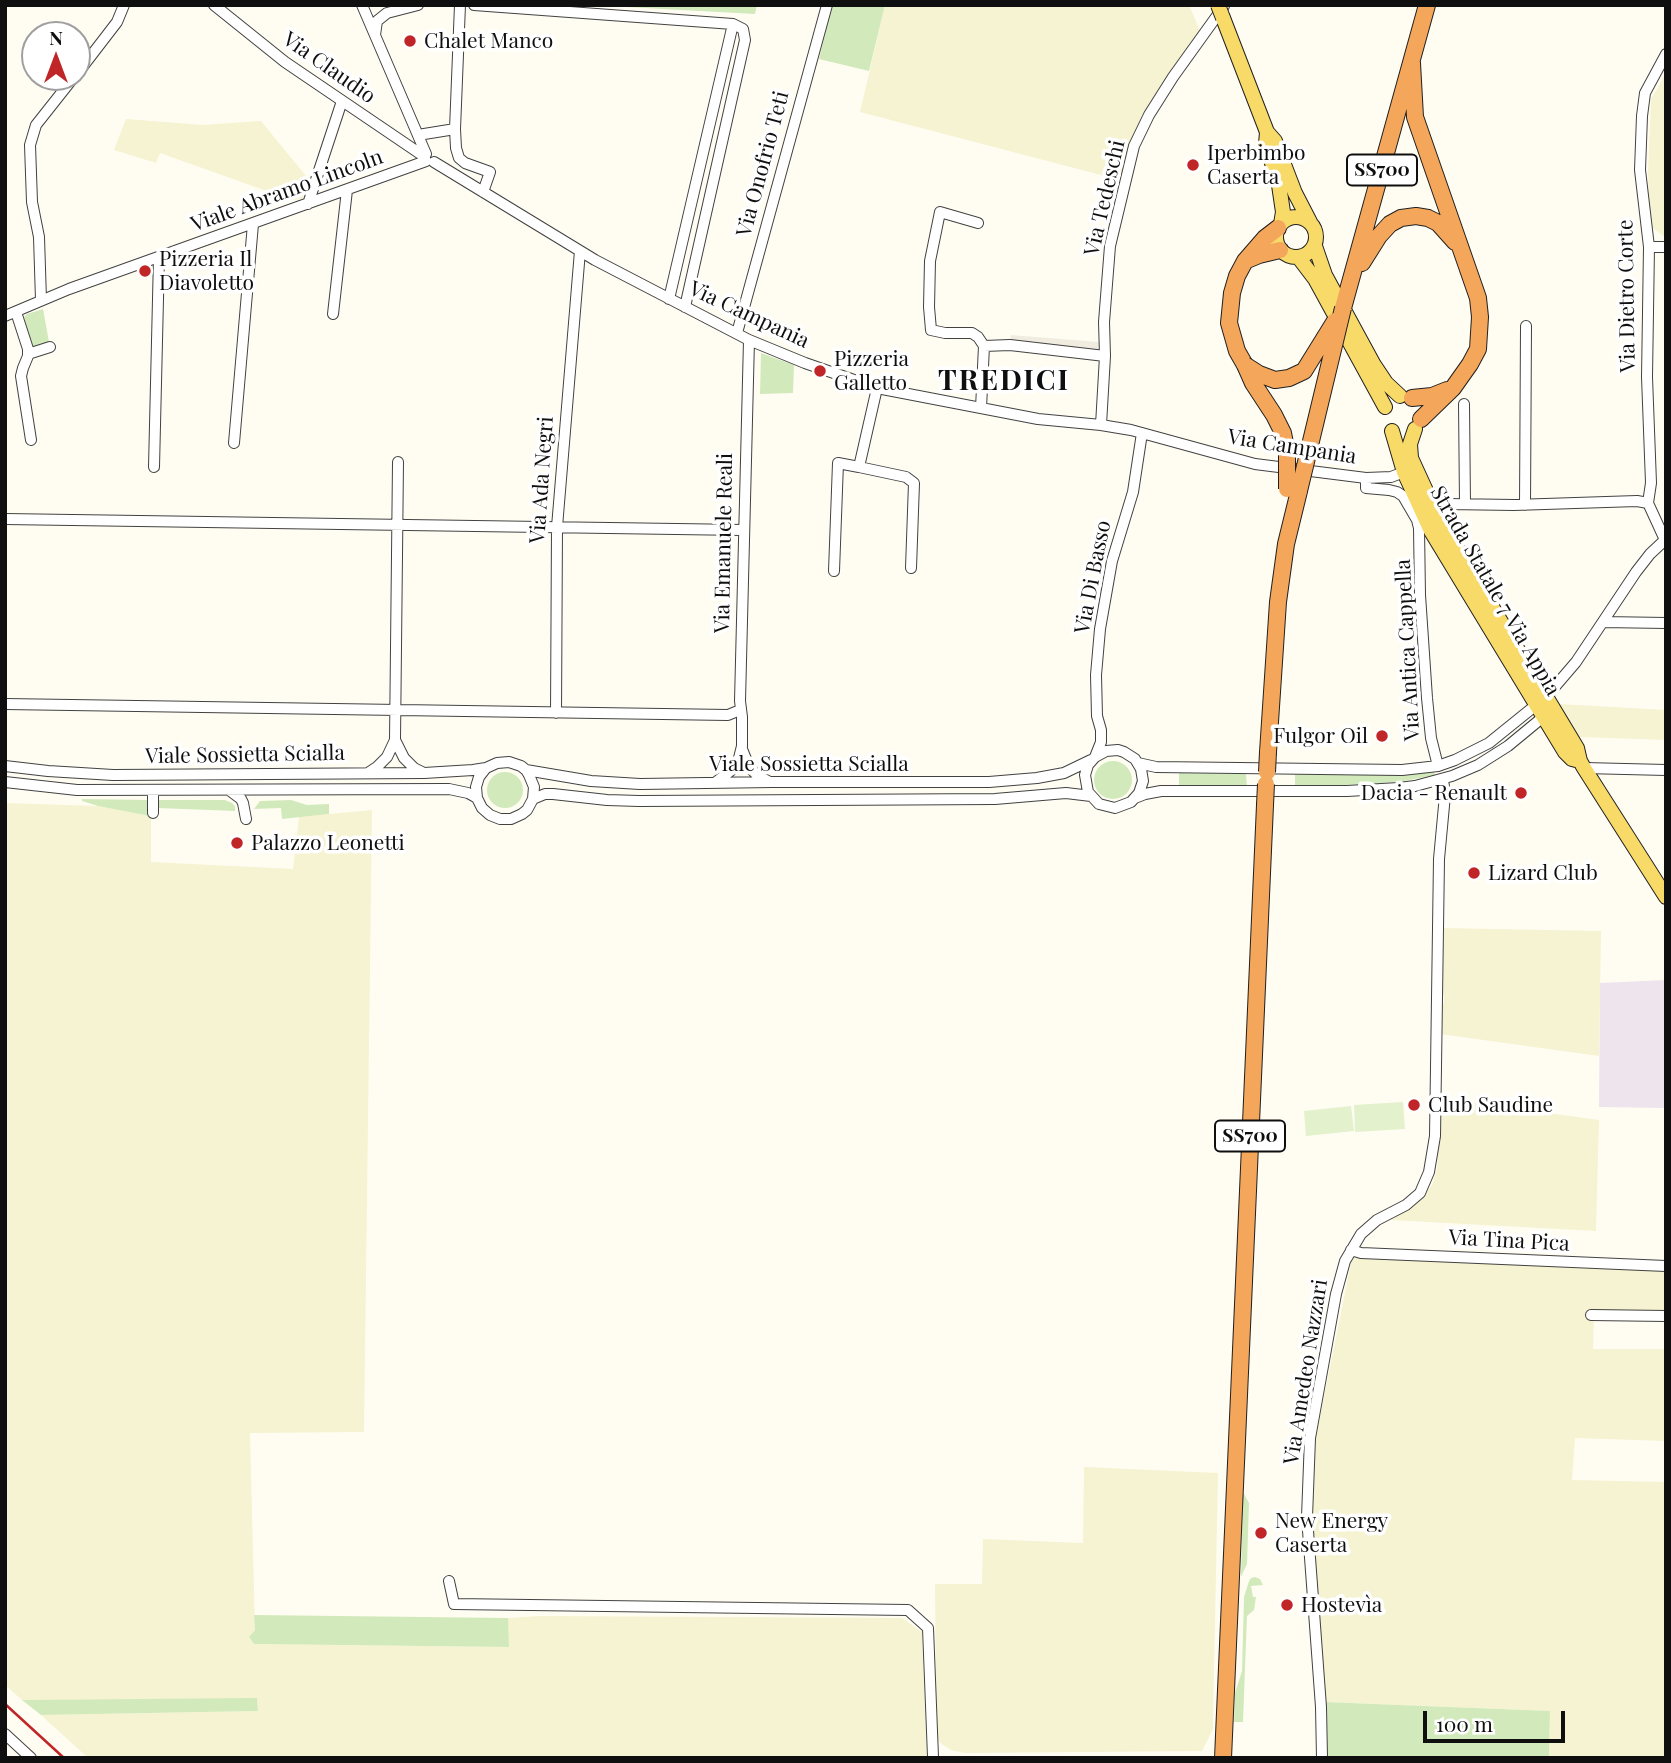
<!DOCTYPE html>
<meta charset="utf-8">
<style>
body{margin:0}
#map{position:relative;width:1671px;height:1763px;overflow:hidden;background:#fffdf2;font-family:"Playfair Display",serif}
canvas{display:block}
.frame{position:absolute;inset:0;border:7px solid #0f0f0f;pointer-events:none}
.north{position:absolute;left:21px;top:21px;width:70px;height:70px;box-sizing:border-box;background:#fff;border:2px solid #9f9f9f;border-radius:50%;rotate:0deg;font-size:19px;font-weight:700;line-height:28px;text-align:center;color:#0f0f0f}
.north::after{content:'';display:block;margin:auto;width:24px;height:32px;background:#c02628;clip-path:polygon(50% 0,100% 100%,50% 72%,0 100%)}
.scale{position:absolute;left:1423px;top:1711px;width:142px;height:32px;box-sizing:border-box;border:4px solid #0f0f0f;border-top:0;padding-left:9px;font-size:21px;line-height:24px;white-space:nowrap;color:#0f0f0f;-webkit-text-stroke:5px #fff;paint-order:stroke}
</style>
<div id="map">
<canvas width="1671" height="1763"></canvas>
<div class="frame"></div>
<div class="north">N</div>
<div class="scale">100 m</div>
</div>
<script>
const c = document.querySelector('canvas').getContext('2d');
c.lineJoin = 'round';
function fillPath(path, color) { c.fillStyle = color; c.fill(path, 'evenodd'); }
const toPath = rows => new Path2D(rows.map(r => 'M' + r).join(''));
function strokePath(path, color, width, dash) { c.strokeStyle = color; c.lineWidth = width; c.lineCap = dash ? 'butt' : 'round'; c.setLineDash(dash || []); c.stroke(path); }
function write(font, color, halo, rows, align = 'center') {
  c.font = font + ' "Playfair Display",serif'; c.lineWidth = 7; c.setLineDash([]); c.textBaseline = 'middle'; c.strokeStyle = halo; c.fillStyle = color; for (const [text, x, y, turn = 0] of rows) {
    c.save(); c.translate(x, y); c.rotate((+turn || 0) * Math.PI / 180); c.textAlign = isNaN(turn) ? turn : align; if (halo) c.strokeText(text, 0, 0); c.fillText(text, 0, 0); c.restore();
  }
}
fillPath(toPath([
 [1666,980,1666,1108,1599,1107,1600,983]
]), '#ede4ee');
fillPath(toPath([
 [885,5,1189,5,1200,31,1142,115,1128,148,1120,180,860,112],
 [1666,73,1666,238,1650,226,1648,172,1651,99],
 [126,119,203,125,261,121,310,181,307,193,301,199,292,200,160,153,156,163,114,150],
 [1559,704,1666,710,1666,740,1579,737],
 [5,803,98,806,151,816,151,862,293,869,299,817,372,810,364,1432,250,1433,255,1630,249,1637,254,1644,508,1647,508,1618,539,1616,902,1618,922,1632,927,1758,88,1758,41,1715,258,1711,257,1699,22,1700,5,1685],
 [1441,928,1601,931,1599,1056,1440,1034,1441,1005,1444,1004,1444,995,1441,994],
 [1439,1098,1599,1120,1596,1231,1391,1220,1414,1206,1424,1196,1432,1185,1437,1169,1440,1125],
 [1360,1255,1666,1268,1666,1312,1594,1312,1593,1349,1666,1349,1666,1441,1575,1438,1572,1480,1666,1482,1666,1758,1549,1758,1550,1711,1325,1702,1310,1508,1314,1446,1351,1263,1354,1257],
 [1084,1467,1218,1473,1213,1721,1213,1729,1202,1751,965,1753,951,1750,943,1745,938,1740,936,1700,935,1584,982,1584,983,1539,1083,1543]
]), '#f5f3d1');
fillPath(toPath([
 [589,5,757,5,755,14],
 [832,5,885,5,869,71,819,59],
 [43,309,49,342,32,347,24,317,27,314],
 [761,353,794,365,793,393,760,394],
 '1094 780a19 19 0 1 1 38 0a19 19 0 1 1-38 0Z',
 '487 790a18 18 0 1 1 36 0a18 18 0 1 1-36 0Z',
 [1434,772,1435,775,1404,781,1370,784,1295,787,1295,773,1403,775],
 [1179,773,1246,774,1247,787,1179,785],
 [82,799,149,800,150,816,98,806,82,801],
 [157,800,225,800,232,803,235,806,235,811,157,808],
 [291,800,307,805,329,804,329,814,282,819,281,808,254,809,260,801],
 [1243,1492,1249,1503,1247,1564,1241,1577],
 [1255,1577,1260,1579,1263,1585,1251,1586,1253,1597,1256,1597,1254,1610,1247,1616,1243,1722,1234,1722,1235,1693,1242,1671,1244,1597,1249,1581,1251,1578],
 [254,1615,508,1618,509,1647,254,1644,249,1637,255,1630],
 [257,1698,258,1711,41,1715,22,1700],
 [1325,1702,1550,1711,1549,1758,1327,1758]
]), '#d2eabb');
fillPath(toPath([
 [1403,1102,1405,1129,1355,1132,1354,1105],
 [1351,1106,1354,1131,1306,1136,1304,1111]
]), '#e3f1cd');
fillPath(toPath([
 [1011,335,1099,342,1098,356,1010,345]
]), '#f0ece0');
const minor = toPath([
 [214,5,285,62,425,157],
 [362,5,426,154],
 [474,5,733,24,743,29,745,40,685,307],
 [375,35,377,21,387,13,418,5],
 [77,74,117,22,124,5],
 [455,129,456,148,459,158,465,163,490,172,483,192],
 [418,135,455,129,460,5],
 [434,162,595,260,749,340,805,363,877,388,1038,419,1101,425,1131,430,1255,464,1366,478,1391,477,1404,472],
 [308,204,342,101],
 [978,223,940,212,930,261,929,307,931,330,945,333,972,333,978,337,984,346],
 [1649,247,1666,247],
 [669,299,733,24],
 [41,300,39,237,32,202,30,145,36,125,74,77],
 [16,312,28,349,28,356,23,368,21,376,31,440],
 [333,314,347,190],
 [5,316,69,289,426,161],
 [737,333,827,5],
 [984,346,1010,345,1105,356],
 [28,354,50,347],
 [877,388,859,467,906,477,914,483,911,568],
 [1464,404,1465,504],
 [981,408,984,346],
 [1101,425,1105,356,1104,322,1110,246,1134,146,1149,115,1173,77,1224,6],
 [234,443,253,224],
 [154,467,159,257],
 [1366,478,1366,488,1389,490,1397,492,1403,496,1417,520,1419,528,1420,595,1427,698,1431,738,1438,766],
 [1525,505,1526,326],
 [1434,507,1448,504,1514,505,1637,501,1648,503],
 [5,519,743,530],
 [1665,540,1648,503,1651,483,1647,377,1649,247,1640,170,1642,116,1645,93,1666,54],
 [834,571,838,463,859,467],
 [1603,622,1666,623],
 [5,704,728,715,740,710],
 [556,713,557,527,580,251],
 [395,740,404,758,414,768,422,772],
 [742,749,748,764,752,770,758,776,768,781],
 [1095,757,1106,751,1118,750,1124,752,1135,759,1141,769,1143,781,1139,793,1131,802,1115,808,1099,804,1088,792,1085,775,1088,765,1095,757,1101,742,1101,730,1097,716,1096,675,1100,629,1112,561,1133,492,1142,433],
 [1138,763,1156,767,1402,770,1438,766,1455,760,1489,743,1546,697,1576,662,1636,572,1650,554,1666,539],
 [5,766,48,771,113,775,424,773,473,770,486,768,497,763,509,762,521,766,526,770,529,775,534,787,533,799,527,810,522,814,511,819,500,819,490,815,482,808,477,798,476,787,479,777,486,768],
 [1584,768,1666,770],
 [526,770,591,781,640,784,772,782,989,782,1037,778,1064,773,1091,760],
 [368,773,377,767,387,757,395,740,398,462],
 [5,782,77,790,449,789,468,793,477,798],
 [716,782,733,769,739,758,742,746,742,717,740,701,749,340],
 [153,790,153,813],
 [229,790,241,799,243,803,246,819],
 [1135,798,1145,794,1161,791,1347,791,1399,788,1415,786,1452,776,1478,765,1508,746,1548,713],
 [533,799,545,794,553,794,607,800,639,801,995,799,1066,793,1091,796],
 [1351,1250,1361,1253,1666,1266],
 [1591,1315,1666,1316],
 [449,1581,454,1604,908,1610,928,1628,933,1757],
 [5,1734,31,1758],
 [1322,1758,1321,1707,1307,1517,1310,1438,1336,1294,1345,1261,1361,1234,1377,1220,1406,1205,1420,1193,1429,1172,1435,1136,1439,859,1445,795,1443,779]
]);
const major = toPath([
 [1223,18,1267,132,1275,141,1295,193,1310,222],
 [1267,132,1266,144,1279,185,1283,212,1281,224],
 '1276 237a20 20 0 1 1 40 0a20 20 0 1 1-40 0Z',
 [1315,246,1325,275,1374,365,1386,383,1400,396],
 [1299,258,1315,279,1385,407],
 [1415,429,1410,444,1411,458,1438,517,1577,748,1580,761,1584,768,1666,897],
 [1392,431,1404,472,1431,531,1565,752,1572,759,1580,761]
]);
const highway = toPath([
 [1412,63,1415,117,1478,298,1480,317,1478,349,1470,364,1453,388,1421,419],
 [1247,260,1259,255,1280,250],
 [1362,263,1379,236,1390,224,1401,218,1416,216,1428,218,1438,223,1455,242],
 [1343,308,1427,5],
 [1245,365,1237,351,1229,323,1232,293,1237,276,1245,261,1265,238,1278,228],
 [1412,398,1432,396,1447,390],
 [1268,752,1278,602,1286,544,1299,491],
 [1223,1758,1265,805]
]);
strokePath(minor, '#424242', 12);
strokePath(major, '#202020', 16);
strokePath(highway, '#202020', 18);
strokePath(minor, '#fff', 10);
strokePath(major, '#f8da69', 14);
strokePath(highway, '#f4a65b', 16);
strokePath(toPath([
 [5,1704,64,1758]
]), '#c02628', 2.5);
const majorBridge = toPath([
 [1218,5,1223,18]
]);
const highwayBridge = toPath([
 [1245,365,1259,374,1275,380,1289,378,1304,371,1335,321],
 [1245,365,1253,383,1274,415,1283,433,1287,453,1287,489],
 [1299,491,1343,308],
 [1267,772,1268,752],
 [1265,805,1266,784]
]);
strokePath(majorBridge, '#202020', 16, []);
strokePath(highwayBridge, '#202020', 18, []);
strokePath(majorBridge, '#f8da69', 14);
strokePath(highwayBridge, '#f4a65b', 16);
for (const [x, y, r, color] of [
 [410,41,7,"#c02628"],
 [1193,165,7,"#c02628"],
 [145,271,7,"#c02628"],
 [820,371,7,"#c02628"],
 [1382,736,7,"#c02628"],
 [1521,793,7,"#c02628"],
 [237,843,7,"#c02628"],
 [1474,873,7,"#c02628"],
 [1414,1105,7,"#c02628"],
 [1261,1533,7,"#c02628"],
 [1287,1605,7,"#c02628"]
]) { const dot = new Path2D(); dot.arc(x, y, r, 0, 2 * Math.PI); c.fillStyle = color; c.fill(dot); strokePath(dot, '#fff', 2.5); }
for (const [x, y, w] of [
 [1382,170,70],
 [1250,1136,70]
]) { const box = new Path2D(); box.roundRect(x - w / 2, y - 15.5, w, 31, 5); c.fillStyle = '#fff'; c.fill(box); strokePath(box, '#0f0f0f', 2); }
write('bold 19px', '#0f0f0f', null, [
 ["SS700",1382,170],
 ["SS700",1250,1136]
]);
write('21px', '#0f0f0f', '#fff', [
 ["Chalet Manco",424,41],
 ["Iperbimbo",1207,153],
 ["Caserta",1207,177],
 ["Pizzeria Il",159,259],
 ["Diavoletto",159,283],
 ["Pizzeria",834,359],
 ["Galletto",834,383],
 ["Fulgor Oil",1368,736,"right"],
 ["Dacia - Renault",1507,793,"right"],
 ["Palazzo Leonetti",251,843],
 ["Lizard Club",1488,873],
 ["Club Saudine",1428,1105],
 ["New Energy",1275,1521],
 ["Caserta",1275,1545],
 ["Hostevìa",1301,1605]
], 'left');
write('21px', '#0f0f0f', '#fff', [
 ["Via Claudio",329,68,35],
 ["Via Onofrio Teti",763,164,-75],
 ["Viale Abramo Lincoln",287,191,-20],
 ["Via Tedeschi",1105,198,-77],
 ["Via Dietro Corte",1627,296,-91],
 ["Via Campania",749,315,25],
 ["Via Campania",1292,447,9],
 ["Via Ada Negri",542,480,-86],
 ["Via Emanuele Reali",724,543,-89],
 ["Via Di Basso",1093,577,-79],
 ["Strada Statale 7 Via Appia",1495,591,60],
 ["Via Antica Cappella",1408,650,-93],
 ["Viale Sossietta Scialla",245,755,-1],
 ["Viale Sossietta Scialla",809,764],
 ["Via Tina Pica",1509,1241,3],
 ["Via Amedeo Nazzari",1306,1372,-81]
]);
c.letterSpacing = '2px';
write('bold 28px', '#0f0f0f', '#fff', [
 ["TREDICI",1004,381]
]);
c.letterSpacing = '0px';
</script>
